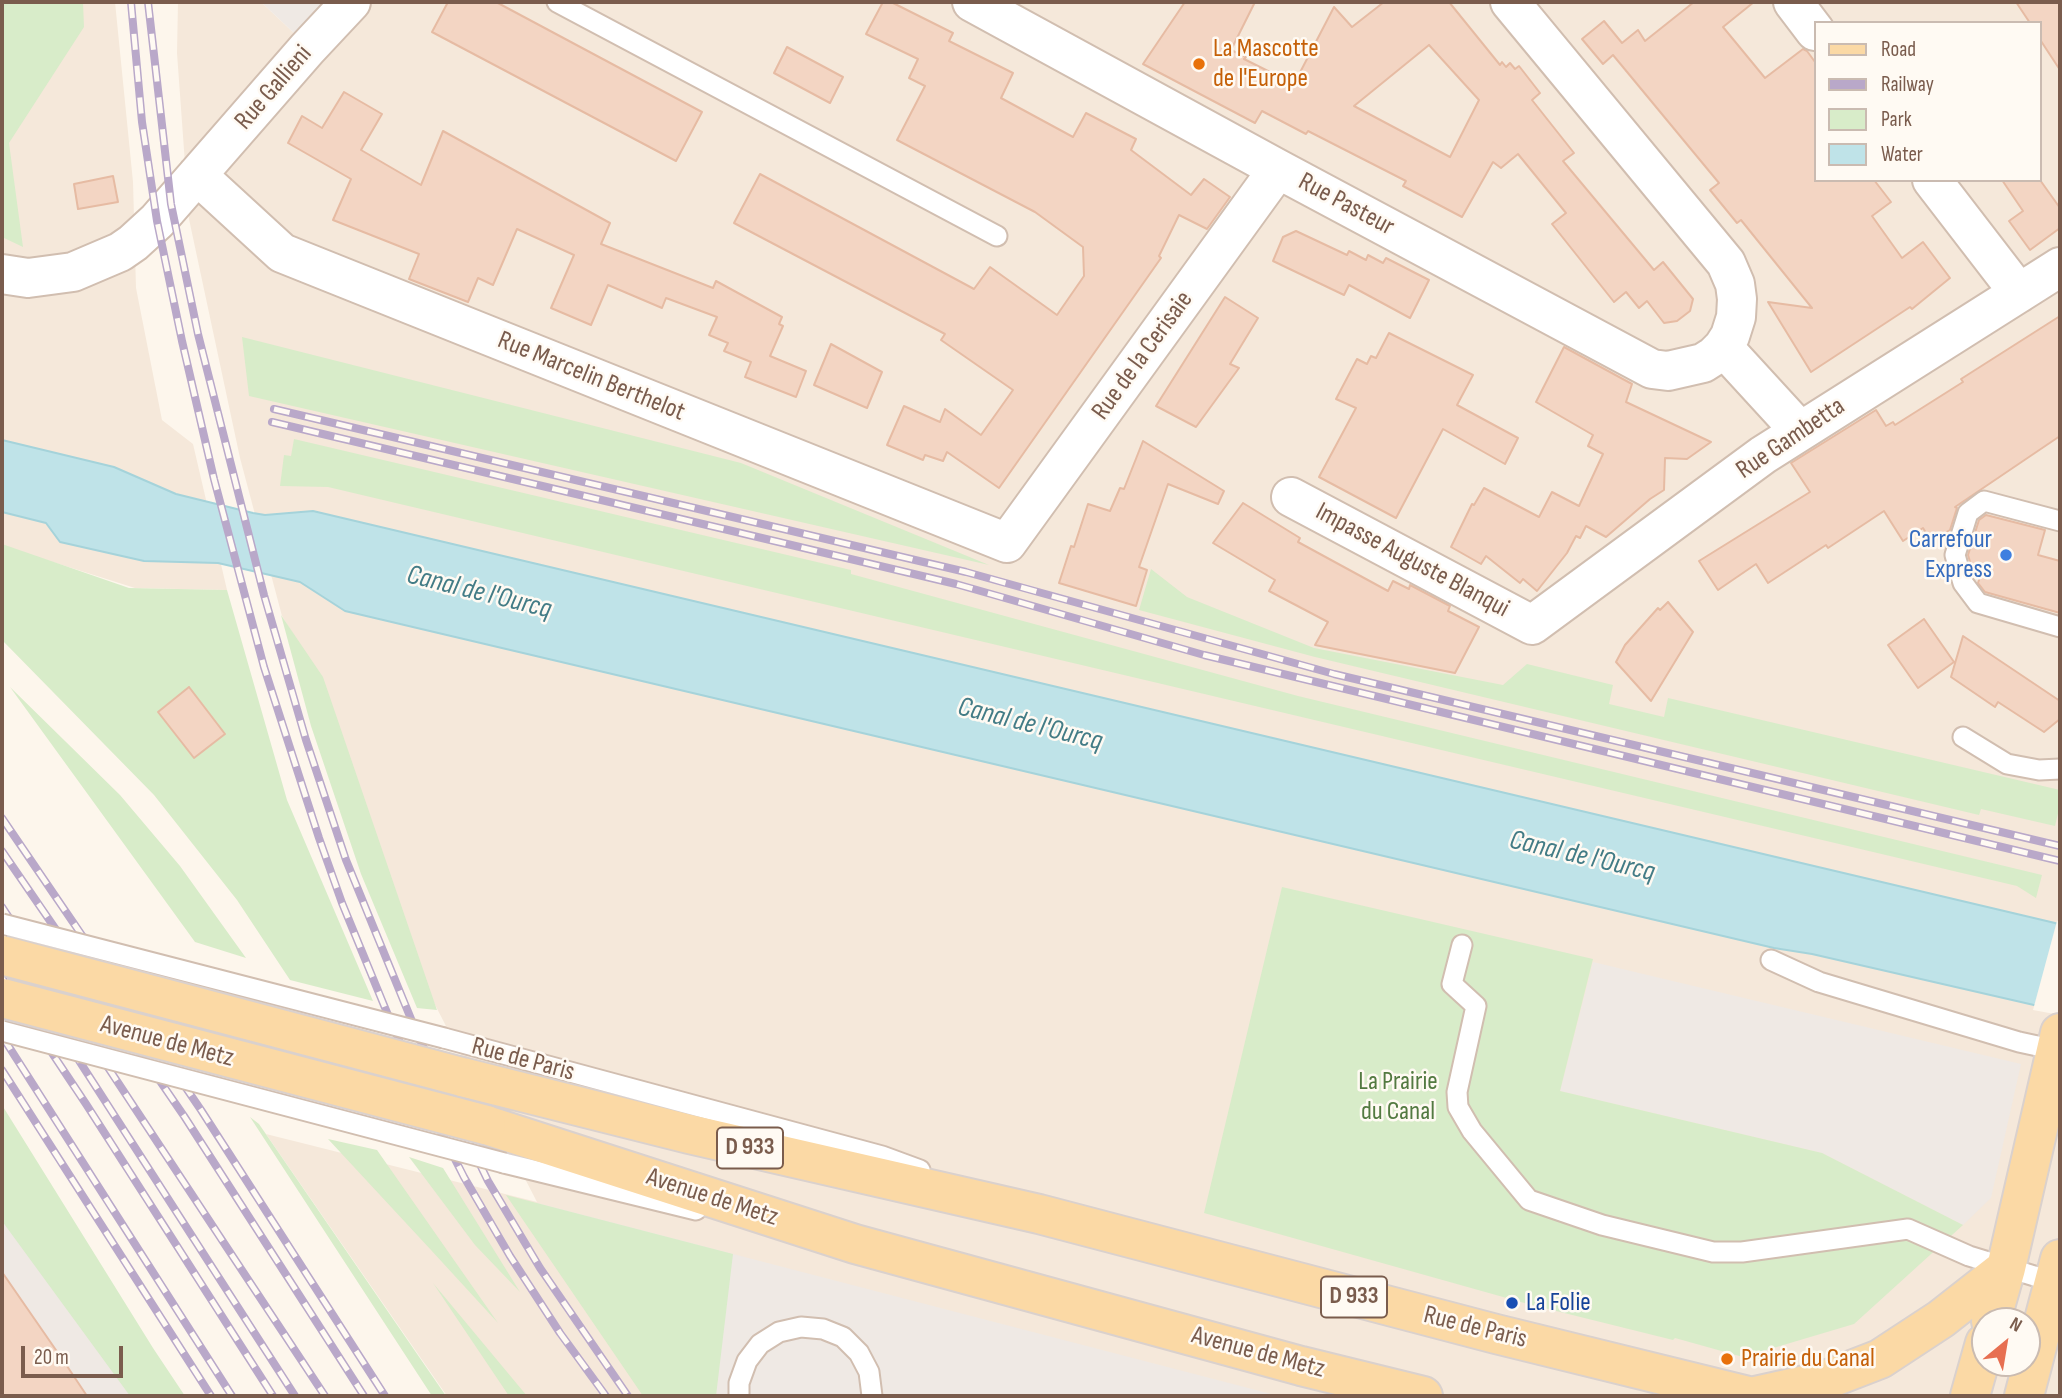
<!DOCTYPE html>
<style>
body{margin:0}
#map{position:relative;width:2062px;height:1398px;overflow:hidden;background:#fdf6ec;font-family:"Sofia Sans Condensed",sans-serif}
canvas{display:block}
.frame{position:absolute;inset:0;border:4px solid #7a5c4d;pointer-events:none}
.legend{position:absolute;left:1814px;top:21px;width:228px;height:161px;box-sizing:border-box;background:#fffaf3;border:2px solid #cabbb1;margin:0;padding:9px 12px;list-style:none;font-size:21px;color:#7a5c4d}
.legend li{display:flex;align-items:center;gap:14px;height:35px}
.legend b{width:35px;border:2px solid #cabbb1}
.north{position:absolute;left:1971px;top:1307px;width:70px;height:70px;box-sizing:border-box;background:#fffaf3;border:2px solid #cabbb1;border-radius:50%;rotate:30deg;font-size:19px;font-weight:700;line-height:28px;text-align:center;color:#7a5c4d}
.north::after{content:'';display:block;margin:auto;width:24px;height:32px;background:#e76f51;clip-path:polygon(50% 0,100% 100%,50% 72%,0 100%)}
.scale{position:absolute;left:21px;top:1346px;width:102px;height:32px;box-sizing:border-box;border:4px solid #7a5c4d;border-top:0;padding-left:9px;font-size:21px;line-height:24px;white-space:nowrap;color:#7a5c4d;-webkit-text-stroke:5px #fffaf3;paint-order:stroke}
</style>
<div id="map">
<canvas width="2062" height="1398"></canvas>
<div class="frame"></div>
<ul class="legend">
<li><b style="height:9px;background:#fbd9a5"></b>Road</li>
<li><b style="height:9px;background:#b9a8c9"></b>Railway</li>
<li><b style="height:19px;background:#d8ecc9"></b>Park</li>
<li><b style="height:19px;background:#bfe3e8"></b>Water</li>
</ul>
<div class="north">N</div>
<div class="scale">20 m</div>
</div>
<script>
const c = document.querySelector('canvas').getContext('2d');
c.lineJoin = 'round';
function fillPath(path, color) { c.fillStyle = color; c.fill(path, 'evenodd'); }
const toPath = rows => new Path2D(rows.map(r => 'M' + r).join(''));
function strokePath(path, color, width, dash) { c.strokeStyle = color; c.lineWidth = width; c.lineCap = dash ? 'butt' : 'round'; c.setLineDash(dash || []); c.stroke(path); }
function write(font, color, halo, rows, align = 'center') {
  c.font = font + ' "Sofia Sans Condensed",sans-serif'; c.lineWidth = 5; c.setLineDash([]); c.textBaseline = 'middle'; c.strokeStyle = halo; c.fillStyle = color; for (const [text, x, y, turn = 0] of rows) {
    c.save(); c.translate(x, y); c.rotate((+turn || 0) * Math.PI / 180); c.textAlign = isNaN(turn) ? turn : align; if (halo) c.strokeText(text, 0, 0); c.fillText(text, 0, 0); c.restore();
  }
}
fillPath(toPath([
 [2,2,115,2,133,182,136,288,162,420,193,444,227,590,135,588,2,546],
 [178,2,261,2,296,35,327,2,2060,2,2060,1396,447,1396,266,1134,537,1202,416,968,306,656,282,616,240,458,189,219,177,53],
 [1815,23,2039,23,2039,180,1815,180],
 [1985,1321,2027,1321,2027,1363,1985,1363]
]), '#f5e8da');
fillPath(toPath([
 [261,2,327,2,296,35],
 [1593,962,2021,1064,1991,1198,1963,1225,1822,1153,1560,1091],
 [2,1110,181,1396,2,1396],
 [537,1203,733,1254,1279,1396,662,1396]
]), '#efe9e4');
fillPath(toPath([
 [2,2,83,2,84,27,9,143,23,247,2,237],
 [242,337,741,463,989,565,249,396],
 [294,439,851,570,851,574,1298,696,2042,875,2036,898,2017,886,328,487,280,486,284,455,291,456],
 [2,544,129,588,227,590,287,800,373,1001,290,980,237,900,154,795,2,640],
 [1151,569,1187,597,1314,648,1503,685,1527,664,1613,685,1609,704,1664,717,1668,698,2060,790,2060,805,2055,826,1981,809,1979,815,1315,657,1139,610],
 [281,615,323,677,437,1010,417,1008,361,874,311,726],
 [10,687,120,795,180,866,246,958,195,942],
 [1282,887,1593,959,1560,1091,1822,1153,1963,1225,1854,1324,1743,1357,1675,1338,1673,1340,1528,1304,1204,1213],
 [2,1105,153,1348,185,1396,130,1396,2,1221],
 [250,1117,259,1124,446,1396,432,1396],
 [328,1139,377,1150,498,1323,431,1250],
 [409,1157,443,1168,520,1292,475,1245],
 [506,1195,733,1254,716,1396,643,1396],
 [433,1283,527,1396,509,1396]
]), '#d8ecc9');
const water = toPath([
 [2,440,114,467,176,494,253,513,265,515,313,511,2055,923,2060,925,2060,1011,1812,954,1774,948,345,611,300,582,218,563,144,561,60,542,46,523,2,512,2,440]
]);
fillPath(water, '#bfe3e8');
strokePath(water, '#a5d3da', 2);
fillPath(toPath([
 [2057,921,2060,922,2060,1015,2033,1010]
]), '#fdf6ec');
const building = toPath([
 [448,2,496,2,702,112,676,161,432,32,448,2],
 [883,2,891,2,953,33,949,41,1013,73,1001,98,1073,137,1086,113,1136,139,1131,150,1191,195,1204,179,1230,197,1207,229,1179,215,1159,256,1161,258,999,488,947,452,943,461,925,455,923,460,887,445,904,406,940,422,945,409,981,435,1013,390,941,340,945,334,734,223,760,174,974,289,990,267,1057,315,1084,276,1083,247,1035,212,897,140,925,86,909,78,918,59,866,34,883,2],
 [1185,2,1255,2,1231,50,1246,57,1244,59,1294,84,1334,7,1352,27,1384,2,1449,2,1500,65,1502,62,1506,67,1510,63,1515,69,1519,66,1540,93,1532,100,1574,153,1563,161,1654,270,1663,262,1693,299,1690,311,1677,321,1664,323,1647,301,1639,308,1626,292,1614,302,1552,224,1566,213,1518,154,1501,168,1493,162,1462,217,1403,186,1406,181,1308,131,1306,134,1262,111,1255,123,1143,64,1185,2],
 [1429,45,1479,100,1450,157,1354,106,1429,45],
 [1694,2,1754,2,1723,27,1765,78,1803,49,1807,51,1815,62,1815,180,1874,180,1891,202,1872,216,1902,258,1923,242,1950,278,1912,309,1910,307,1811,372,1768,302,1812,308,1741,220,1737,223,1710,190,1719,183,1613,55,1603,64,1582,39,1604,21,1622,43,1638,30,1645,41,1694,2],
 [2016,2,2060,2,2060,70,2039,38,2039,23,2030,23,2016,2],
 [787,47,843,77,830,103,774,73,787,47],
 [344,92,382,114,361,150,421,185,443,131,610,223,601,244,713,288,716,281,782,317,779,324,783,326,770,356,806,371,796,397,745,377,751,362,724,351,728,343,709,335,717,317,666,298,662,308,608,285,591,325,551,308,574,255,517,229,493,285,478,278,468,302,409,279,419,254,333,220,351,179,288,143,302,116,322,128,344,92],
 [113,176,118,202,78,209,74,184,113,176],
 [2002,180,2040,180,2060,208,2060,228,2030,250,2009,221,2023,211,2002,180],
 [1296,231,1347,255,1349,251,1366,260,1368,255,1383,263,1386,258,1429,280,1410,318,1349,285,1344,295,1273,261,1283,237,1296,231],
 [1225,297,1258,318,1230,364,1239,368,1196,427,1156,406,1225,297],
 [2060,316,2060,436,1955,507,1957,508,1950,530,1931,541,1923,528,1903,541,1884,511,1828,548,1826,545,1768,583,1756,564,1718,590,1699,561,1810,492,1791,463,1876,410,1886,426,1893,422,1895,425,1963,382,1961,379,2060,316],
 [1389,333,1473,375,1457,405,1518,438,1505,464,1443,429,1396,518,1319,477,1356,408,1336,399,1357,359,1367,364,1371,356,1376,358,1389,333],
 [831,344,882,372,867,408,814,385,831,344],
 [1564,347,1632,384,1626,402,1711,442,1687,459,1665,458,1664,490,1650,499,1606,537,1586,526,1580,538,1576,536,1567,553,1537,591,1523,579,1520,583,1486,556,1481,564,1451,547,1472,504,1474,505,1484,488,1539,517,1552,492,1579,506,1603,454,1588,446,1593,435,1536,402,1564,347],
 [1143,441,1224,491,1218,504,1168,484,1139,567,1147,570,1136,606,1059,583,1071,546,1074,547,1088,504,1110,511,1120,488,1124,489,1143,441],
 [1243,503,1300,538,1298,542,1388,591,1393,581,1409,589,1410,585,1450,606,1448,611,1479,627,1455,673,1315,645,1328,622,1269,591,1275,580,1213,543,1243,503],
 [1986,515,2045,530,2038,555,2060,561,2060,613,1985,592,1978,583,1980,577,1974,575,1968,555,1979,520,1986,515],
 [1668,602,1693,632,1651,701,1616,662,1625,645,1658,608,1660,610,1668,602],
 [1924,619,1954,662,1918,688,1888,645,1924,619],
 [1963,636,2060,701,2060,719,2044,732,1998,702,1995,707,1951,677,1963,636],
 [189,687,225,734,194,758,158,712,189,687],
 [2,1272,67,1366,87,1396,2,1396,2,1272]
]);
fillPath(building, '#f3d5c3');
strokePath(building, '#e6bba3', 2);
const lane = toPath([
 [557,2,997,236],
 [2060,521,1984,501,1968,513,1955,555,1963,583,1978,603,2060,627],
 [1963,737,2007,764,2039,770,2060,769],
 [1462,945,1452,984,1476,1006,1457,1092,1458,1107,1472,1131,1529,1200,1602,1225,1713,1252,1742,1252,1908,1229,1969,1256,2054,1282,2058,1286],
 [1771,960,1819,982,2019,1042,2056,1050],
 [444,1038,882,1156,920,1170],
 [504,1163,696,1210],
 [739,1396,739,1383,747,1361,760,1344,779,1332,801,1327,823,1329,843,1337,859,1353,869,1372,872,1396]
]);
const street = toPath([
 [972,2,1278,169,1652,369,1668,371,1703,363,1714,356,1723,347,1730,336,1736,317,1737,299,1735,284,1726,263,1510,2],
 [1793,2,1815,31],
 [197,175,282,253,1007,543,1278,169],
 [1932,180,2019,293],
 [2,274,28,278,73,272,120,252,133,243,157,221,307,49,351,2],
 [1723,347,1800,431],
 [1291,497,1532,625,1763,455,2060,267]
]);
const primary = toPath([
 [462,1077,689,1134,1039,1214,1496,1334,1748,1396],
 [486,1125,855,1244,1301,1366,1423,1396],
 [1991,1321,2006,1268,2060,1033],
 [1755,1396,1823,1381,1880,1359,1941,1319,2006,1268],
 [1970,1396,1985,1343],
 [2024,1396,2060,1259]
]);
strokePath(lane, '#d1beb0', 23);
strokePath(street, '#d1beb0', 42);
strokePath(primary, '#dad1cd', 42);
strokePath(lane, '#fff', 19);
strokePath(street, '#fff', 38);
strokePath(primary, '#fbd9a5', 38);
const rail = toPath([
 [131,2,142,122,157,221,182,341,214,479,264,667,319,838,342,903,388,1015,425,1100,464,1177,510,1256,560,1333,606,1396],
 [148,2,171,204,198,334,264,595,306,740,346,860,418,1036,488,1181,540,1268,628,1396],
 [274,409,966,572,1334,674,2060,846],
 [272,422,956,584,1204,655,2060,861],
 [2,818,201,1110,385,1396],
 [2,851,184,1116,364,1396],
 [2,907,325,1396],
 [2,941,295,1396],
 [2,978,86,1104,273,1396],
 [2,1036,232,1396],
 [2,1070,211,1396]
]);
strokePath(rail, '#b9a8c9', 8);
strokePath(rail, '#fffaf3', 5, [16]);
const laneBridge = toPath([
 [2,924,444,1038],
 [2,1031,504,1163]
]);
const primaryBridge = toPath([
 [2,955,462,1077],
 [2,998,486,1125]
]);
strokePath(laneBridge, '#d1beb0', 23, []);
strokePath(primaryBridge, '#dad1cd', 42, []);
strokePath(laneBridge, '#fff', 19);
strokePath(primaryBridge, '#fbd9a5', 38);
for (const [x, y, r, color] of [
 [1199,64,7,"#e8710a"],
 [2006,555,7,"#3f7fe0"],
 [1512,1303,7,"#1a4fb4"],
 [1727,1359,7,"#e8710a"]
]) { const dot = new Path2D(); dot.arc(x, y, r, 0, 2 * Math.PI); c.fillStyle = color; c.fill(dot); strokePath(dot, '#fffaf3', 2.5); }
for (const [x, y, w] of [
 [750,1148,66],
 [1354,1297,66]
]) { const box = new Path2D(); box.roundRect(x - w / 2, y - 20.5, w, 41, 5); c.fillStyle = '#fffaf3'; c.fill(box); strokePath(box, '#7a5c4d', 2); }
write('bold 24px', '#7a5c4d', null, [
 ["D 933",750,1148],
 ["D 933",1354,1297]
]);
write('26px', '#c56008', '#fffaf3', [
 ["La Mascotte",1213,49],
 ["de l'Europe",1213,79],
 ["Prairie du Canal",1741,1359]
], 'left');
write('26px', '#7a5c4d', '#fffaf3', [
 ["Rue Gallieni",274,88,-49],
 ["Rue Pasteur",1346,205,28],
 ["Rue de la Cerisaie",1143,356,-54],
 ["Rue Marcelin Berthelot",591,377,22],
 ["Rue Gambetta",1791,439,-34],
 ["Impasse Auguste Blanqui",1412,561,28],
 ["Avenue de Metz",167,1042,15],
 ["Rue de Paris",523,1060,15],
 ["Avenue de Metz",712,1198,18],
 ["Rue de Paris",1475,1328,14],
 ["Avenue de Metz",1258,1353,15]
]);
write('26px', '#366cbe', '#fffaf3', [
 ["Carrefour",1992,540],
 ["Express",1992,570]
], 'right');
write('26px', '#537a41', '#fffaf3', [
 ["La Prairie",1398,1082],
 ["du Canal",1398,1112]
]);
write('26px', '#164399', '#fffaf3', [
 ["La Folie",1526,1303]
], 'left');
write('italic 28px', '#437c86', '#fffaf3', [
 ["Canal de l'Ourcq",479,593,14],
 ["Canal de l'Ourcq",1030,725,14],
 ["Canal de l'Ourcq",1582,857,13]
]);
</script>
